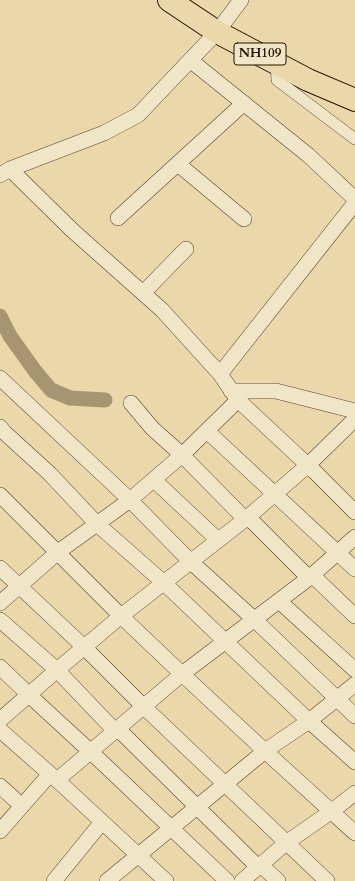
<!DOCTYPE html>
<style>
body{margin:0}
canvas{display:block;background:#ead7aa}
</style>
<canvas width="355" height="881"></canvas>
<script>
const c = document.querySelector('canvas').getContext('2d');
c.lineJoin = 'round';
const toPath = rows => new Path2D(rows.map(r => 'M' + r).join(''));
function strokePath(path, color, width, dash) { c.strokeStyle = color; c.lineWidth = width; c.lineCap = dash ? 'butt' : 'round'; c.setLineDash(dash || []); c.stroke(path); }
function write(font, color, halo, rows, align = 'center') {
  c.font = font + ' Cardo,serif'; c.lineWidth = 3.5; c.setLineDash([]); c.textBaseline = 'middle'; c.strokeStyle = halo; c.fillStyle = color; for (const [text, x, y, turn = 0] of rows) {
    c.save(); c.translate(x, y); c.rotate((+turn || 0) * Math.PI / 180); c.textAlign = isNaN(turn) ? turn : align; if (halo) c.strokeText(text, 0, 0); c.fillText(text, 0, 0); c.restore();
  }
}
strokePath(toPath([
 [0,316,10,336,35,371,51,390,70,398,105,400]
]), '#a79470', 15);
const pedestrian = toPath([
 [276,63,277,80,355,139]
]);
const minor = toPath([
 [190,60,308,155,355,199],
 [178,164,244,219],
 [10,169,73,231,162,310,220,374,238,400,314,471,355,512],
 [0,175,10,169,104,133,138,115,217,32,241,0],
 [118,218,244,103],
 [143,293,186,249],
 [220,374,355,203],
 [0,378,130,500,190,561,255,620,355,716],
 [231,391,276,391,355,411],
 [131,403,152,428,182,455,245,519],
 [0,427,5,433,50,474,97,524,163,582,309,721,355,762],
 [207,431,355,569],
 [154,480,218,540],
 [0,495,121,616,182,674,265,751,355,833],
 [248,517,309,578],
 [0,568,84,647,144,707,327,881],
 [312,575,355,616],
 [279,601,355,670],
 [0,603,58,552,130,500,182,455,238,400],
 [0,620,57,670,115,731],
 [0,667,29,695,91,752,227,881],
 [0,720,57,670,121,616,248,517,307,466,355,419],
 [118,729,258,867],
 [0,730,57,780,166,881],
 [57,780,182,674,309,578,355,537],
 [0,786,22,806],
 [0,831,50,774],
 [261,865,278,881],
 [54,881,102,822],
 [107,881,265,751,309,721,355,684],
 [242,881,286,843,332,811,355,793]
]);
const trunk = toPath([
 [169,0,217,32,308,80,355,100]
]);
strokePath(pedestrian, '#56422a', 12);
strokePath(minor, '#56422a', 16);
strokePath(trunk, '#251100', 24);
strokePath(pedestrian, '#f1e5c8', 11);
strokePath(minor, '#f1e5c8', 15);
strokePath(trunk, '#ead7aa', 22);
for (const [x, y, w] of [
 [260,54,52]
]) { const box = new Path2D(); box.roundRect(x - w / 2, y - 11, w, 22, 3); c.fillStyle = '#f1e5c8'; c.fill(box); strokePath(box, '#251100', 1); }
write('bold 13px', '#251100', null, [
 ["NH109",260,54]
]);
</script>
